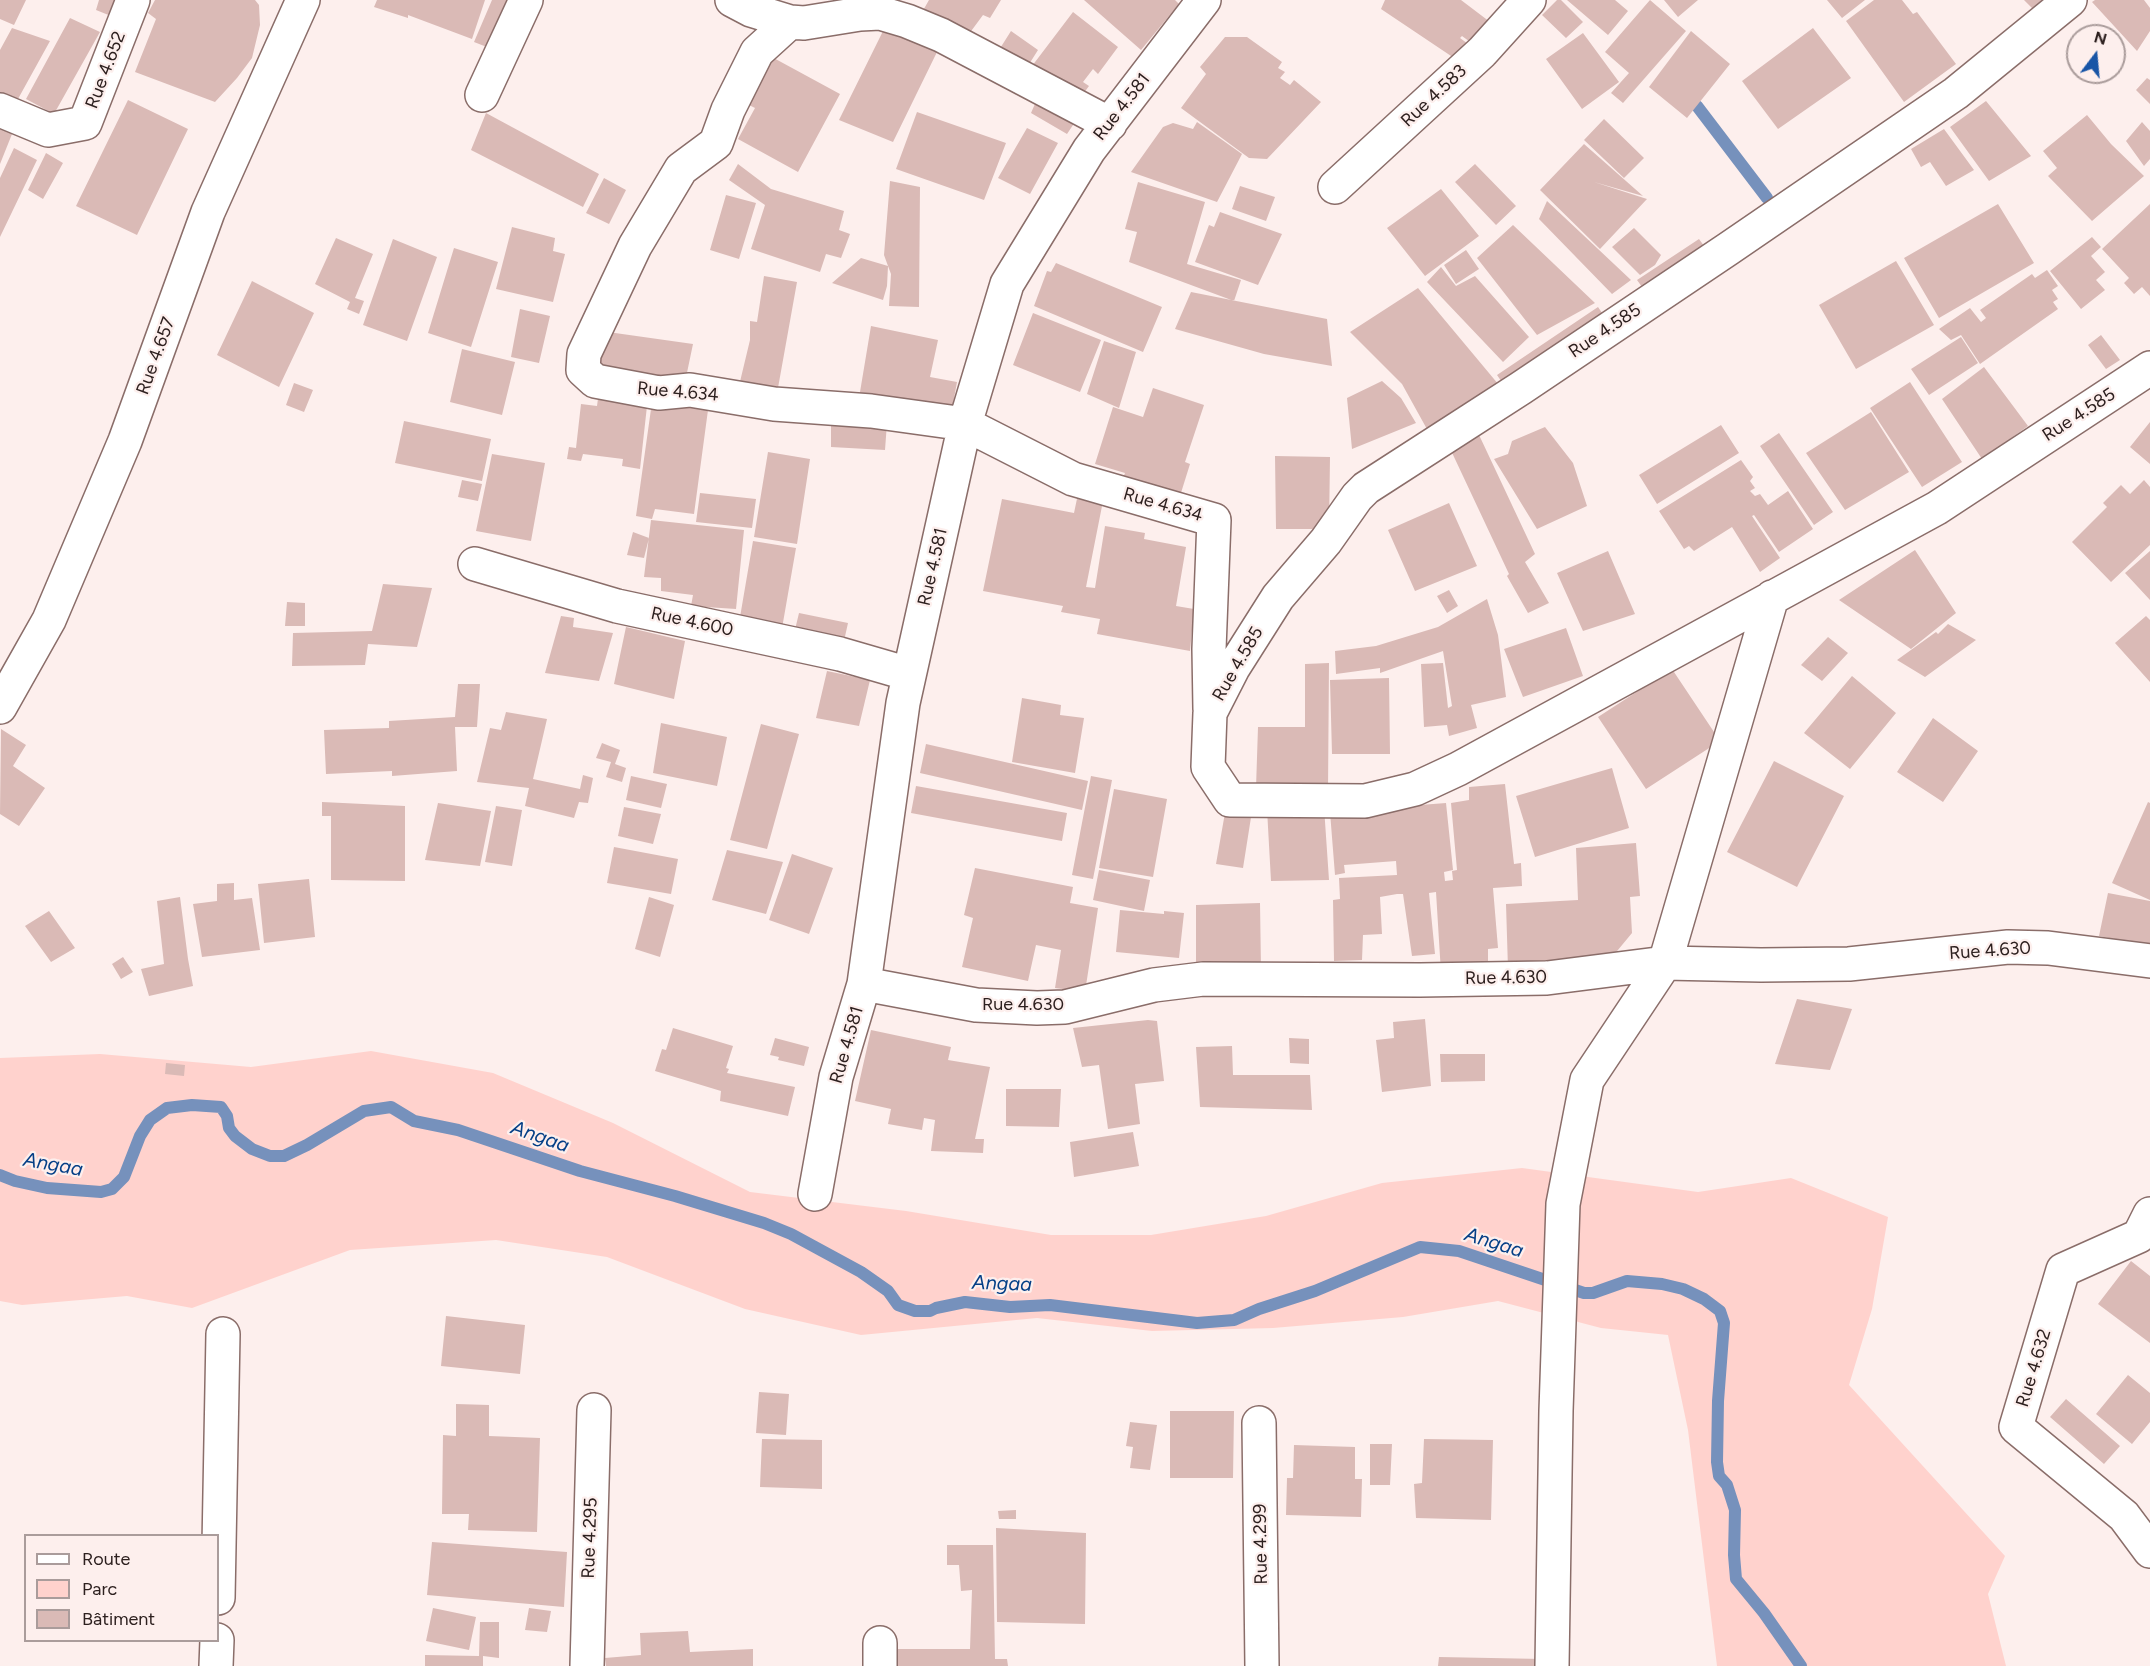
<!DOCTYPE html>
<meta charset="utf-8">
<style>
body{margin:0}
#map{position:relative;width:2150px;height:1666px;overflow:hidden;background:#fdefed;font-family:Figtree,sans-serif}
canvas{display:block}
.legend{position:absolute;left:24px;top:1534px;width:195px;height:108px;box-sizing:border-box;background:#fdefed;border:2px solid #aa9c9b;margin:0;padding:8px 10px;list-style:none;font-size:18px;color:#2d201f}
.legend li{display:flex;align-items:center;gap:12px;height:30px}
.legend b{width:30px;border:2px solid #aa9c9b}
.north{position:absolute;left:2066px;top:24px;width:60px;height:60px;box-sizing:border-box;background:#fdefed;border:2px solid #aa9c9b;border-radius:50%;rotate:16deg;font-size:16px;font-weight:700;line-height:24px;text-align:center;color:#2d201f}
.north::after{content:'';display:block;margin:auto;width:21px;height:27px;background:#1855a6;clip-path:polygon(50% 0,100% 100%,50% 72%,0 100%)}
</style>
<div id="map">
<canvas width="2150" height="1666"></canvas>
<ul class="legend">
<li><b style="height:8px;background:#fff"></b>Route</li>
<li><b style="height:16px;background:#ffd2cd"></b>Parc</li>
<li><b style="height:16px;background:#dabab6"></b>Bâtiment</li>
</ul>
<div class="north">N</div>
</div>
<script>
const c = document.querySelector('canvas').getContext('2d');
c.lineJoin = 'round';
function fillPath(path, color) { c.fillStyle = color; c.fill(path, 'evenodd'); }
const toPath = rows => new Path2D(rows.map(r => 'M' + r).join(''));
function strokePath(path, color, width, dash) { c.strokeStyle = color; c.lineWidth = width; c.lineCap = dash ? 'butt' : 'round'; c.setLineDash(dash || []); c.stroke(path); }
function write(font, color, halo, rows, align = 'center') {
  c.font = font + ' Figtree,sans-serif'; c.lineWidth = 4.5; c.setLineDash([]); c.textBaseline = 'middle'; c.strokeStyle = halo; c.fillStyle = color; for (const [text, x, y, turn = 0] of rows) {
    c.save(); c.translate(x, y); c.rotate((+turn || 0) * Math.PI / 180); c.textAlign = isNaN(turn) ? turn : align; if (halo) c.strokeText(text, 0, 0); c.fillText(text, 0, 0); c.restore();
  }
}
fillPath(toPath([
 [371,1051,493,1073,613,1123,750,1192,906,1211,1051,1235,1151,1235,1266,1216,1382,1183,1522,1168,1698,1192,1791,1178,1888,1217,1872,1309,1849,1385,2005,1556,1988,1594,2006,1666,1717,1666,1688,1430,1668,1335,1601,1328,1498,1301,1403,1317,1273,1328,1152,1331,1037,1318,861,1335,745,1309,607,1257,496,1240,350,1250,192,1308,127,1296,22,1305,0,1301,0,1058,100,1054,251,1067]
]), '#ffd2cd');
strokePath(toPath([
 [1697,106,1767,198],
 [0,1175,15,1181,47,1188,101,1192,112,1189,124,1177,140,1136,150,1120,167,1108,192,1105,221,1107,227,1116,229,1128,235,1136,252,1149,270,1156,284,1156,307,1145,364,1111,391,1107,414,1121,458,1130,580,1171,675,1196,764,1223,791,1234,861,1272,888,1291,898,1305,915,1311,930,1311,936,1308,965,1302,1010,1307,1050,1305,1197,1323,1234,1320,1259,1309,1315,1291,1420,1247,1459,1251,1584,1293,1593,1293,1627,1281,1662,1284,1683,1289,1704,1299,1720,1311,1724,1323,1718,1401,1717,1462,1719,1476,1727,1485,1735,1510,1734,1555,1736,1579,1764,1613,1801,1666]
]), '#7691bc', 12);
fillPath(toPath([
 [0,0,26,0,14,25,0,19],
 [99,0,118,0,111,16,96,10],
 [155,0,255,0,259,5,260,25,252,58,237,78,215,102,135,72,156,19,148,13],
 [377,0,485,0,472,39,408,15,408,18,374,7],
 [492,0,517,0,492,49,474,42],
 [929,0,1001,0,990,18,983,15,966,38,921,14],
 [1084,0,1175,0,1179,4,1141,50],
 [1385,0,1461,0,1494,25,1477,47,1462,36,1460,38,1475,49,1463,64,1381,9],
 [1557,0,1561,0,1583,22,1566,38,1542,15],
 [1567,0,1615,0,1628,11,1608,35],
 [1650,0,1686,31,1623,103,1611,93,1629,73,1605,52],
 [1664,0,1698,0,1678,17],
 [1827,0,1865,0,1842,18],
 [1874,0,1902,0,1913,14,1917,12,1956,64,1904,102,1846,21],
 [2024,0,2043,0,2033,9],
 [2095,0,2144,0,2150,8,2150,31,2137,51,2092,2],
 [1073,12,1118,47,1098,74,1093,69,1083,82,1089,86,1075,105,1029,70],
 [70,18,100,32,54,114,26,99],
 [885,27,937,52,893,142,839,120],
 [12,28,50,41,13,108,0,103,0,50],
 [1813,28,1851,78,1778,129,1742,81],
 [1011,31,1038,50,1026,69,999,50],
 [1691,31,1730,64,1687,118,1649,87],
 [1583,33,1619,82,1582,109,1546,59],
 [1225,37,1247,37,1282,62,1278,68,1285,72,1280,78,1290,85,1294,80,1321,102,1267,159,1249,158,1181,108,1206,74,1200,67],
 [770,56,840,94,798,172,738,139,755,108,745,103],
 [2147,78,2150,80,2150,104,2136,90],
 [1041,90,1079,116,1067,134,1031,113],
 [128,100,188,129,137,235,76,206],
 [1986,101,2031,156,1989,181,1950,127],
 [917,112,1006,143,984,200,896,169],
 [486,113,599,174,583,207,471,150],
 [2087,115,2111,144,2144,176,2092,221,2048,176,2057,168,2043,151],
 [1604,119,1644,158,1624,178,1584,140],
 [1197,122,1242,154,1217,202,1131,172,1163,127,1173,123,1193,129],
 [2142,122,2150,131,2150,159,2144,166,2126,141],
 [0,124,14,129,0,164],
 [1027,128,1058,143,1030,194,998,178],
 [1944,129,1974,170,1946,186,1930,162,1921,167,1911,149],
 [1584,144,1643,196,1594,182,1647,199,1600,249,1540,190],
 [14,148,37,160,0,237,0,178],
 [46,153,63,163,43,199,28,190],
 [738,164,771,189,844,211,839,230,850,234,841,258,826,254,820,272,751,249,765,205,729,180],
 [1475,164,1516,206,1496,225,1455,182],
 [604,178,626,190,609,224,586,213],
 [890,181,920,187,919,307,889,306,891,274,888,266,887,286,883,300,832,283,861,258,888,266,884,255],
 [1138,182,1205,202,1187,264,1241,280,1234,301,1129,262,1137,232,1125,229],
 [1240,186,1275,197,1266,221,1232,209],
 [1441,189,1479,236,1425,276,1387,228],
 [726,195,756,203,739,259,710,250],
 [1547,201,1631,280,1612,294,1539,219],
 [1998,204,2034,263,1939,318,1904,258],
 [2150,204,2150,296,2142,287,2134,294,2124,283,2129,278,2102,249],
 [1220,212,1282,234,1258,285,1195,262,1209,225,1214,227],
 [1513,225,1595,303,1537,335,1477,258],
 [512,227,555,238,553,251,565,254,553,302,496,289],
 [1634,228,1661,255,1655,265,1640,275,1612,247],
 [2092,237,2101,247,2091,256,2105,272,2096,280,2105,290,2081,309,2050,271],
 [336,238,373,254,355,298,364,301,359,314,347,309,350,302,315,284],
 [393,239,437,257,407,341,363,325],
 [1699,239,1712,257,1650,298,1637,280],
 [454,248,498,262,471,347,428,333],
 [1466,250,1479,269,1456,284,1444,265],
 [1896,261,1934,325,1856,369,1819,305],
 [1056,263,1162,307,1143,352,1034,306,1047,271,1051,272],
 [1441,267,1456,286,1475,276,1529,337,1503,362,1427,282],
 [2047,270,2058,286,2052,290,2058,299,2053,302,2058,309,1980,364,1961,335,1951,340,1939,329,1970,308,1981,322,1986,318,1980,310,2032,274,2035,278],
 [764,276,797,282,776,399,738,390,750,340,750,321,757,322],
 [252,281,314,313,279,387,217,355],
 [1418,288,1509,397,1433,440,1402,384,1350,332],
 [1191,292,1327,319,1332,366,1264,354,1175,329],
 [1598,307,1611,326,1510,394,1497,375],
 [520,309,550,316,539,363,511,357],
 [1033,313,1101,340,1080,392,1013,365],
 [871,326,938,340,930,377,957,382,950,420,859,398],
 [608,332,693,344,684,387,597,372],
 [2101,335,2120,360,2106,369,2088,345],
 [1961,337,1978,363,1929,395,1911,369],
 [1104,341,1136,352,1119,408,1087,394],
 [462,349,515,362,502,415,450,402],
 [1984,367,2028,426,1982,459,1942,399],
 [1382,381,1401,398,1416,423,1352,449,1347,398],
 [1910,382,1962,462,1922,487,1870,408],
 [294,383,313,390,304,412,286,405],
 [1153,388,1204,405,1185,462,1190,464,1180,496,1123,478,1125,473,1095,464,1113,407,1143,417],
 [599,391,648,397,640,469,622,466,623,459,583,454,581,461,567,459,569,447,576,448,581,404,597,406],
 [652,402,708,410,694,514,655,509,652,519,636,516],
 [1871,412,1909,472,1845,510,1806,453],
 [1472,420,1535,554,1525,562,1549,603,1528,613,1507,576,1509,574,1447,442],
 [404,421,491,439,482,481,395,463],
 [831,421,887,423,885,450,831,447],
 [2150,422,2150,464,2130,447],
 [1721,425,1739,453,1657,504,1639,475],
 [1545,427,1573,463,1587,506,1537,529,1494,459,1508,454,1512,441],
 [1779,433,1833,512,1814,525,1760,446],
 [768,452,810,459,797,544,754,537],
 [492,454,545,463,531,541,476,531],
 [1275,456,1330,457,1329,529,1276,529],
 [1741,460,1753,477,1750,481,1755,488,1750,491,1755,496,1760,494,1768,505,1788,491,1813,529,1779,552,1754,515,1752,516,1780,558,1760,572,1732,527,1694,551,1689,546,1684,549,1659,511],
 [462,480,482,484,478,501,458,497],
 [2144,480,2150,487,2150,545,2111,582,2072,542,2107,507,2103,503,2121,485,2130,494],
 [700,493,756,499,752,528,696,522],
 [1078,494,1103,501,1086,587,1095,588,1105,526,1145,533,1144,539,1186,547,1176,606,1194,609,1190,651,1097,634,1100,619,1061,612,1063,606,983,591,1002,499,1074,513],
 [1449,503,1477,566,1415,591,1388,530],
 [651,520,744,530,736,609,691,606,693,595,661,591,661,578,644,577],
 [633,532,649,538,644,558,627,555],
 [753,541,796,548,781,634,739,623],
 [1915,550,1956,613,1911,649,1839,600],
 [1608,551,1635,614,1583,631,1557,573],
 [2150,551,2150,600,2125,573],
 [383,584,432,588,417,647,368,644,365,665,292,666,293,633,372,631],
 [1449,590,1458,606,1447,613,1437,596],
 [1487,599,1498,635,1506,697,1471,705,1477,728,1449,736,1447,725,1424,727,1421,664,1443,663,1448,708,1452,706,1443,651,1380,673,1380,668,1336,674,1335,651,1376,646,1438,627],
 [287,602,305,603,305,626,285,626],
 [799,613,848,623,842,650,793,638],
 [561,616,574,618,573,627,613,633,599,681,545,673],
 [2146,616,2150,620,2150,682,2115,643],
 [1948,624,1976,640,1925,677,1897,660,1936,632,1938,634],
 [626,627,685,641,674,699,614,684],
 [1566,628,1583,676,1523,697,1504,649],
 [1828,637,1848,653,1822,681,1801,665],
 [1329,663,1328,790,1256,788,1258,727,1305,727,1305,664],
 [1672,669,1720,741,1646,789,1598,717],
 [827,671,870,680,859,726,816,718],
 [1852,676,1896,713,1850,769,1804,733],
 [1389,678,1390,754,1332,754,1330,680],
 [458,684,480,684,477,727,455,727,457,771,392,776,392,771,326,774,324,730,389,728,389,721,455,717],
 [1022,698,1061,705,1060,715,1084,718,1075,773,1012,762],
 [506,712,547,719,533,779,580,789,583,775,593,778,588,803,579,802,574,818,525,806,529,788,477,782,490,728,501,730],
 [1933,718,1978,751,1943,802,1897,772],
 [661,723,727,737,717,786,653,773],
 [761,724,799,734,767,849,730,840],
 [1,729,26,745,13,766,45,788,19,826,0,814],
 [602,743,620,750,615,764,626,768,622,782,606,777,611,762,596,758],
 [926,744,1088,781,1082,810,920,773],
 [1774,761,1844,796,1797,887,1727,852],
 [1612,768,1629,828,1535,857,1516,796],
 [631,776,667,784,661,808,626,800],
 [1091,776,1112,780,1093,879,1072,875],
 [1505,784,1514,864,1521,863,1522,886,1493,888,1498,948,1488,949,1488,970,1441,973,1436,892,1429,893,1435,954,1412,956,1403,894,1397,894,1380,897,1382,934,1363,935,1362,960,1334,961,1333,900,1340,899,1339,878,1397,875,1396,861,1344,865,1345,873,1335,875,1330,812,1446,803,1453,870,1444,872,1445,881,1453,880,1452,871,1457,870,1451,803,1469,800,1469,787],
 [916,786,1067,813,1062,841,911,813],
 [1114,789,1167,799,1153,877,1099,868],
 [322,802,405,806,405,881,331,880,331,816,322,816],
 [2148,802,2150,803,2150,900,2112,883],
 [438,803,491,811,480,866,425,860],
 [496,806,522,810,512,866,485,862],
 [624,807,661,814,653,844,618,836],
 [1226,807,1252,811,1243,868,1216,864],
 [1324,807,1329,880,1271,881,1267,809],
 [1636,843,1640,896,1630,897,1632,933,1608,962,1508,969,1506,904,1578,900,1576,848],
 [614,847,678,859,671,894,607,883],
 [727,850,783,862,766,914,712,900],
 [792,854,833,868,809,934,769,920],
 [975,868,1073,887,1070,903,1098,908,1085,992,1055,988,1061,950,1036,945,1028,981,962,967,973,918,964,915],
 [1099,870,1150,880,1144,911,1093,900],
 [309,879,315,937,264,943,258,884],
 [234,883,234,900,252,898,260,950,202,957,193,904,217,901,217,884],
 [2108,893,2150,901,2150,946,2099,936],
 [180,897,188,959,193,986,149,996,141,969,164,964,157,901],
 [649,897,674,905,660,957,635,949],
 [1260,903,1261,970,1196,971,1196,905],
 [1120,910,1164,914,1164,911,1184,913,1179,958,1116,952],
 [49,911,75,948,51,962,25,926],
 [123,957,133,972,121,979,112,964],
 [1797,999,1852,1009,1830,1070,1775,1064],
 [1425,1019,1431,1086,1382,1092,1376,1040,1394,1038,1393,1022],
 [1148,1020,1157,1021,1164,1081,1135,1084,1140,1124,1108,1129,1099,1065,1082,1067,1073,1028],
 [673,1028,733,1046,726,1068,729,1069,727,1073,795,1087,788,1116,720,1101,721,1091,655,1071,662,1049,666,1050],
 [871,1030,951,1047,948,1060,990,1067,975,1139,984,1139,983,1153,931,1151,935,1120,924,1118,922,1130,888,1124,891,1109,855,1101],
 [775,1038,809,1047,804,1066,778,1060,779,1057,770,1055],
 [1289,1038,1309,1039,1309,1064,1290,1063],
 [1232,1046,1233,1075,1310,1075,1312,1110,1200,1107,1196,1047],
 [1440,1054,1485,1054,1485,1081,1441,1082],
 [166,1063,185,1065,184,1076,165,1074],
 [1006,1089,1061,1089,1059,1127,1006,1126],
 [1133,1132,1139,1166,1074,1177,1070,1142],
 [2131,1261,2150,1276,2150,1343,2098,1304],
 [446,1316,525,1325,520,1374,441,1366],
 [2128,1375,2150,1393,2150,1422,2132,1444,2096,1414],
 [759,1392,789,1394,786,1435,756,1433],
 [2066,1399,2120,1446,2104,1464,2050,1417],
 [456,1404,489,1405,489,1436,540,1438,537,1532,468,1530,469,1514,442,1514,443,1435,456,1436],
 [1170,1411,1234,1411,1233,1478,1170,1478],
 [1130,1422,1157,1425,1150,1470,1130,1468,1133,1447,1126,1446],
 [762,1439,822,1440,822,1489,760,1487],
 [1424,1439,1493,1440,1491,1520,1416,1518,1414,1484,1422,1483],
 [1370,1444,1392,1444,1390,1485,1370,1485],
 [1294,1445,1355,1447,1355,1479,1362,1479,1361,1517,1286,1515,1287,1478,1293,1478],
 [1016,1510,1016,1519,999,1519,998,1511],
 [996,1528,1086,1533,1085,1624,997,1622],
 [432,1542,567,1552,564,1607,427,1595],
 [947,1545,993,1545,995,1659,1007,1659,1008,1666,890,1666,890,1649,970,1649,972,1590,961,1591,959,1565,947,1565],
 [433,1608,476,1617,469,1650,426,1641],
 [529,1608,551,1611,547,1632,525,1630],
 [480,1622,499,1622,499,1658,483,1656,483,1666,425,1666,425,1655,479,1656],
 [688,1631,690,1652,753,1649,753,1666,606,1666,605,1658,641,1655,640,1633],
 [1439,1657,1543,1659,1542,1666,1438,1666]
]), '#dabab6');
const minor = toPath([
 [732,0,751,10,790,22],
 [2070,0,1956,93,1728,249,1521,388,1366,488,1357,497,1326,541,1278,597,1233,668,1210,713,1208,767,1230,800,1365,801,1415,789,1458,769,1937,508,2150,368],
 [482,95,526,0],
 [0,110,48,130,85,123,133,0],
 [1110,124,941,35,907,21,880,13,860,14,804,23,790,22,757,52,728,110,716,143,681,169,635,246,584,354,583,370,595,381,659,393,690,390,774,404,871,411,965,424,1073,479,1214,520,1209,649,1210,709],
 [1335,187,1482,52,1529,0],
 [475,564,617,606,840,654,909,674],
 [0,707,49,620,125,441,208,212,303,0],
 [864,984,976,1005,1037,1008,1065,1007,1154,985,1203,979,1420,980,1547,978,1665,963,1761,965,1849,964,2008,947,2048,948,2150,961],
 [815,1194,836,1077,864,984,903,703,965,424,1007,284,1089,150,1204,0],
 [2150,1214,2139,1236,2063,1270,2016,1427,2124,1516,2150,1551],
 [1259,1423,1262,1666],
 [218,1598,223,1334],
 [880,1643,880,1666],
 [216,1666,217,1640],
 [587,1666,594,1410],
 [1552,1666,1556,1411,1563,1204,1587,1080,1665,963,1772,597]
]);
strokePath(minor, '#8a6d69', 36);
strokePath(minor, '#fff', 33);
write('18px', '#2d201f', '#fdefed', [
 ["Rue 4.652",106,70,-69],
 ["Rue 4.583",1434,96,-43],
 ["Rue 4.581",1122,107,-52],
 ["Rue 4.585",1605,331,-34],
 ["Rue 4.657",156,356,-70],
 ["Rue 4.634",678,392,5],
 ["Rue 4.585",2079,415,-33],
 ["Rue 4.634",1163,505,16],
 ["Rue 4.581",933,567,-77],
 ["Rue 4.600",692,622,12],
 ["Rue 4.585",1238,664,-60],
 ["Rue 4.630",1990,951,-4],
 ["Rue 4.630",1506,978,-1],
 ["Rue 4.630",1023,1005],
 ["Rue 4.581",847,1045,-74],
 ["Rue 4.632",2034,1368,-73],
 ["Rue 4.295",590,1538,-88],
 ["Rue 4.299",1261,1544,-91]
]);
write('italic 20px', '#053f86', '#fdefed', [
 ["Angaa",540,1137,19],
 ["Angaa",53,1165,10],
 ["Angaa",1494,1243,17],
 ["Angaa",1002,1284,2]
]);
</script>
